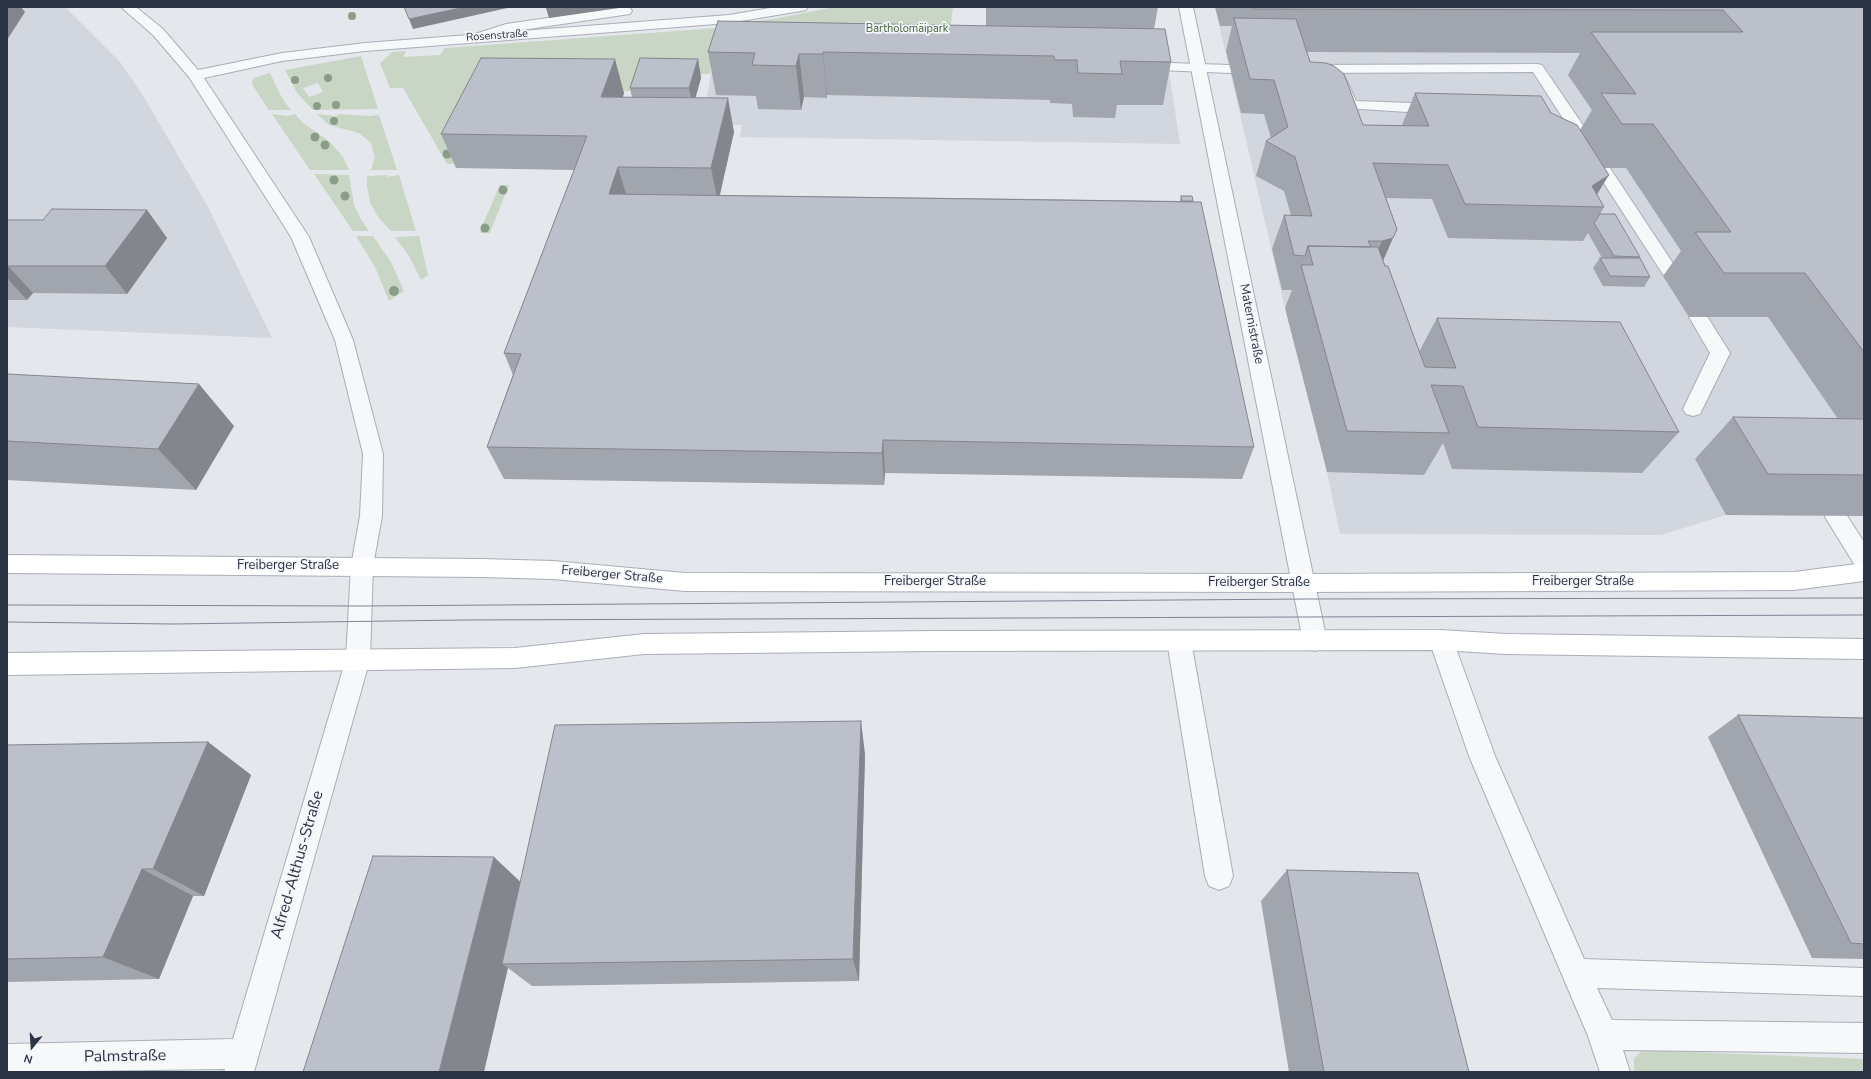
<!DOCTYPE html>
<meta charset="utf-8">
<style>
body{margin:0}
#map{position:relative;width:1871px;height:1079px;overflow:hidden;background:#e4e7ec;font-family:"Nunito Sans",sans-serif}
canvas{display:block}
.frame{position:absolute;inset:0;border:8px solid #2b3445;pointer-events:none}
.north{position:absolute;left:12px;top:1027px;width:40px;height:40px;-webkit-text-stroke:3px #f4f6f9;paint-order:stroke;rotate:198deg;font-size:11px;font-weight:700;line-height:16px;text-align:center;color:#2b3445}
.north::after{content:'';display:block;margin:auto;width:14px;height:18px;background:#2b3445;clip-path:polygon(50% 0,100% 100%,50% 72%,0 100%)}
</style>
<div id="map">
<canvas width="1871" height="1079"></canvas>
<div class="frame"></div>
<div class="north">N</div>
</div>
<script>
const c = document.querySelector('canvas').getContext('2d');
c.lineJoin = 'round';
function fillPath(path, color) { c.fillStyle = color; c.fill(path, 'evenodd'); }
const toPath = rows => new Path2D(rows.map(r => 'M' + r).join(''));
function strokePath(path, color, width, dash) { c.strokeStyle = color; c.lineWidth = width; c.lineCap = dash ? 'butt' : 'round'; c.setLineDash(dash || []); c.stroke(path); }
function write(font, color, halo, rows, align = 'center') {
  c.font = font + ' "Nunito Sans",sans-serif'; c.lineWidth = 3.5; c.setLineDash([]); c.textBaseline = 'middle'; c.strokeStyle = halo; c.fillStyle = color; for (const [text, x, y, turn = 0] of rows) {
    c.save(); c.translate(x, y); c.rotate((+turn || 0) * Math.PI / 180); c.textAlign = isNaN(turn) ? turn : align; if (halo) c.strokeText(text, 0, 0); c.fillText(text, 0, 0); c.restore();
  }
}
fillPath(toPath([
 [7,7,65,7,120,62,144,97,208,207,272,338,7,327],
 [1215,7,1864,7,1864,516,1726,515,1661,535,1340,534,1327,472,1285,308],
 [715,50,1167,58,1180,144,740,137,742,125,702,125]
]), '#d2d6de');
fillPath(toPath([
 [834,7,953,7,948,51,737,23,774,19],
 [717,28,710,74,637,74,631,91,491,89,453,164,447,164,403,88,390,88,380,63,392,52,406,51,403,57,440,55,445,48],
 [361,56,378,109,313,110,297,93,285,70],
 [318,83,323,92,309,97,303,88],
 [270,73,282,98,291,110,269,110,253,86,252,82,254,78],
 [272,114,288,116,295,114,303,123,330,142,343,157,349,170,310,170],
 [317,114,337,116,338,114,369,116,379,115,397,170,371,170,375,157,371,143,359,133,329,125],
 [314,174,349,175,354,205,362,221,369,231,353,231],
 [367,175,370,176,388,175,387,177,399,175,416,231,391,231,378,217,370,202,367,186],
 [500,185,509,185,490,233,479,233],
 [356,236,373,236,391,262,404,291,389,301,375,267],
 [419,236,428,275,421,280,409,256,395,237],
 [1643,1050,1864,1059,1864,1072,1634,1072,1634,1058]
]), '#c9d6c5');
const lane = toPath([
 [624,7,630,8,632,11,630,14,508,32,480,41,475,40,473,37,475,34,506,24,624,7],
 [1141,62,1230,65,1235,66,1237,69,1235,72,1230,73,1136,69,1134,66,1136,63,1141,62],
 [1537,64,1542,65,1591,137,1589,140,1583,142,1577,140,1533,72,1307,73,1302,72,1300,69,1302,66,1307,65,1537,64],
 [1340,77,1345,78,1347,81,1356,101,1439,104,1444,106,1447,109,1444,112,1439,114,1345,108,1333,81,1335,78,1340,77],
 [1602,163,1608,165,1678,271,1681,275,1678,279,1672,281,1666,279,1594,168,1596,165,1602,163],
 [1698,311,1705,313,1730,353,1700,414,1693,416,1686,414,1683,409,1710,353,1689,317,1691,313,1698,311],
 [1836,508,1844,511,1864,542,1864,570,1856,567,1825,517,1828,511,1836,508],
 [1441,630,1449,633,1453,640,1495,756,1584,959,1864,968,1864,996,1597,988,1612,1020,1864,1023,1864,1053,1623,1050,1630,1072,1600,1072,1588,1036,1469,756,1429,640,1433,633,1441,630],
 [1179,631,1187,634,1191,641,1233,876,1229,886,1219,890,1209,886,1205,876,1167,641,1171,634,1179,631]
]);
const street = toPath([
 [121,7,136,7,163,29,198,70,282,53,365,43,729,15,776,7,808,7,806,10,801,11,729,23,365,51,282,61,204,78,309,237,353,340,383,454,382,516,373,566,370,659,254,1072,224,1072,225,1069,7,1072,7,1044,233,1039,346,659,351,566,360,516,363,454,335,340,291,237,189,77,153,35,121,7],
 [1179,7,1193,7,1327,641,1323,648,1315,651,1307,648,1303,641,1179,7]
]);
const secondary = toPath([
 [7,555,481,559,553,561,685,573,1304,574,1794,572,1864,563,1864,581,1794,590,1304,592,685,591,553,579,481,577,7,573,7,555],
 [1441,630,1506,634,1864,639,1864,659,1506,654,1441,650,935,651,644,654,515,668,7,675,7,653,515,648,644,634,935,631,1441,630]
]);
strokePath(lane, '#a9aeb7', 2);
strokePath(street, '#a9aeb7', 2);
strokePath(secondary, '#a9aeb7', 2);
fillPath(lane, '#f7f8fa');
fillPath(street, '#f7f8fa');
fillPath(secondary, '#fff');
strokePath(toPath([
 [7,605,361,606,1307,599,1864,598],
 [7,622,173,624,463,620,1864,615]
]), '#7d8696', 1);
c.fillStyle = '#899d89';
for (const [x, y, r] of [
 [352,16,4],
 [328,78,4],
 [295,80,4],
 [336,105,4],
 [317,106,4],
 [334,121,4],
 [315,137,4.5],
 [325,145,4.5],
 [447,154,4.5],
 [334,180,4.5],
 [503,190,4.5],
 [345,196,4.5],
 [485,228,4.5],
 [394,291,5]
]) { c.beginPath(); c.arc(x, y, r, 0, 2 * Math.PI); c.fill(); }
fillPath(toPath([
 [986,7,1158,7,1154,29,1171,62,1163,105,1117,105,1115,118,1073,117,1072,104,1050,103,1050,100,827,95,827,98,804,97,801,110,758,109,756,96,716,95,708,52,986,26],
 [1215,7,1864,7,1864,516,1726,515,1695,459,1733,417,1838,419,1768,317,1689,317,1663,276,1681,251,1626,168,1605,168,1597,194,1604,207,1600,214,1640,257,1639,258,1650,277,1644,287,1603,286,1593,268,1600,258,1602,258,1588,233,1583,241,1448,238,1432,199,1386,198,1397,229,1383,260,1419,352,1437,318,1679,432,1642,473,1452,469,1443,443,1424,475,1327,472,1285,308,1292,290,1282,290,1272,249,1284,215,1291,215,1284,191,1256,176,1266,141,1271,138,1264,114,1241,113,1226,51,1232,26,1220,26],
 [1307,52,1580,53,1568,75,1592,110,1580,130,1551,113,1415,93,1402,125,1363,125,1310,62],
 [698,59,701,78,695,98,734,132,720,195,1180,201,1181,196,1193,201,1254,447,1242,479,885,473,884,485,504,479,487,447,513,375,504,353,574,170,456,168,441,134,624,93,623,97,632,97,630,88],
 [147,210,167,238,127,294,33,293,27,300,7,300,7,220,43,220],
 [7,374,234,426,196,490,7,480],
 [1738,715,1864,718,1864,959,1812,958,1708,737],
 [208,742,251,775,204,896,193,896,159,979,7,982,7,745],
 [865,754,859,981,532,986,508,968,303,1072,521,882],
 [1287,870,1469,1072,1289,1072,1261,901]
]), '#a1a5ae');
fillPath(toPath([
 [7,7,21,7,25,12,7,40],
 [465,7,512,7,413,29,409,19],
 [557,7,626,7,549,18,546,8],
 [823,52,827,95,827,98,823,54],
 [799,54,804,97,801,110,796,66],
 [615,59,624,93,610,131,601,97],
 [698,59,701,78,693,107,689,88],
 [728,98,734,132,718,202,711,168],
 [618,167,628,201,609,194],
 [1609,175,1589,207,1592,186],
 [147,210,167,238,127,294,105,266],
 [1397,229,1378,272,1367,275,1382,241],
 [8,266,33,293,27,300,7,278,7,267],
 [199,384,234,426,196,490,158,449],
 [883,440,885,473,884,485,882,453],
 [861,721,865,754,859,981,853,959],
 [208,742,251,775,204,896,153,869],
 [494,857,527,888,502,964,508,968,484,1072,439,1072],
 [142,869,193,896,159,979,103,957]
]), '#83868d');
const building = toPath([
 [404,7,465,7,409,19,404,7],
 [546,7,557,7,546,8,546,7],
 [1253,7,1864,7,1864,352,1805,273,1724,273,1695,232,1731,232,1653,124,1622,124,1601,93,1636,94,1591,32,1743,32,1723,10,1253,9,1253,7],
 [1234,18,1296,19,1310,62,1326,63,1334,66,1344,74,1363,125,1429,126,1415,93,1541,96,1551,113,1577,125,1609,175,1592,186,1604,207,1465,204,1448,165,1373,163,1397,229,1393,238,1382,241,1368,241,1371,247,1308,246,1305,256,1294,255,1284,215,1312,216,1295,157,1266,141,1288,127,1274,80,1250,79,1234,18],
 [718,21,1165,29,1171,62,1120,61,1122,74,1078,73,1077,60,1055,60,1054,56,823,52,823,54,799,54,796,66,752,65,755,53,708,52,718,21],
 [481,58,615,59,601,97,728,98,711,168,618,167,609,194,1201,202,1254,447,883,440,882,453,487,447,521,354,504,353,587,136,441,134,481,58],
 [640,58,698,59,689,88,630,88,640,58],
 [1181,196,1192,196,1193,201,1182,201,1181,196],
 [52,209,147,210,105,266,8,266,7,267,7,220,43,220,52,209],
 [1600,214,1615,214,1640,257,1614,256,1594,223,1600,214],
 [1308,246,1378,247,1385,266,1388,266,1425,367,1456,368,1437,318,1620,322,1679,432,1478,427,1463,386,1431,385,1449,433,1347,431,1301,265,1313,265,1308,246],
 [1600,258,1640,258,1650,277,1610,276,1600,258],
 [7,374,199,384,158,449,7,441,7,374],
 [1733,417,1864,419,1864,475,1768,474,1733,417],
 [1738,715,1864,718,1864,944,1851,943,1738,715],
 [861,721,853,959,502,964,555,725,861,721],
 [208,742,153,869,142,869,103,957,7,959,7,745,208,742],
 [373,856,494,857,439,1072,303,1072,373,856],
 [1287,870,1418,873,1469,1072,1324,1072,1287,870]
]);
fillPath(building, '#bbc0ca');
strokePath(building, '#83868d', 1);
write('11px', '#3f6138', '#f4f6f9', [
 ["Bartholomäipark",907,29]
]);
write('11px', '#2b3445', '#f4f6f9', [
 ["Rosenstraße",497,36,-4]
]);
write('13px', '#2b3445', '#f4f6f9', [
 ["Maternistraße",1251,324,79],
 ["Freiberger Straße",288,566],
 ["Freiberger Straße",612,575,5],
 ["Freiberger Straße",935,582],
 ["Freiberger Straße",1583,582],
 ["Freiberger Straße",1259,583]
]);
write('16px', '#2b3445', '#f4f6f9', [
 ["Alfred-Althus-Straße",298,865,-74],
 ["Palmstraße",125,1057,-1]
]);
</script>
